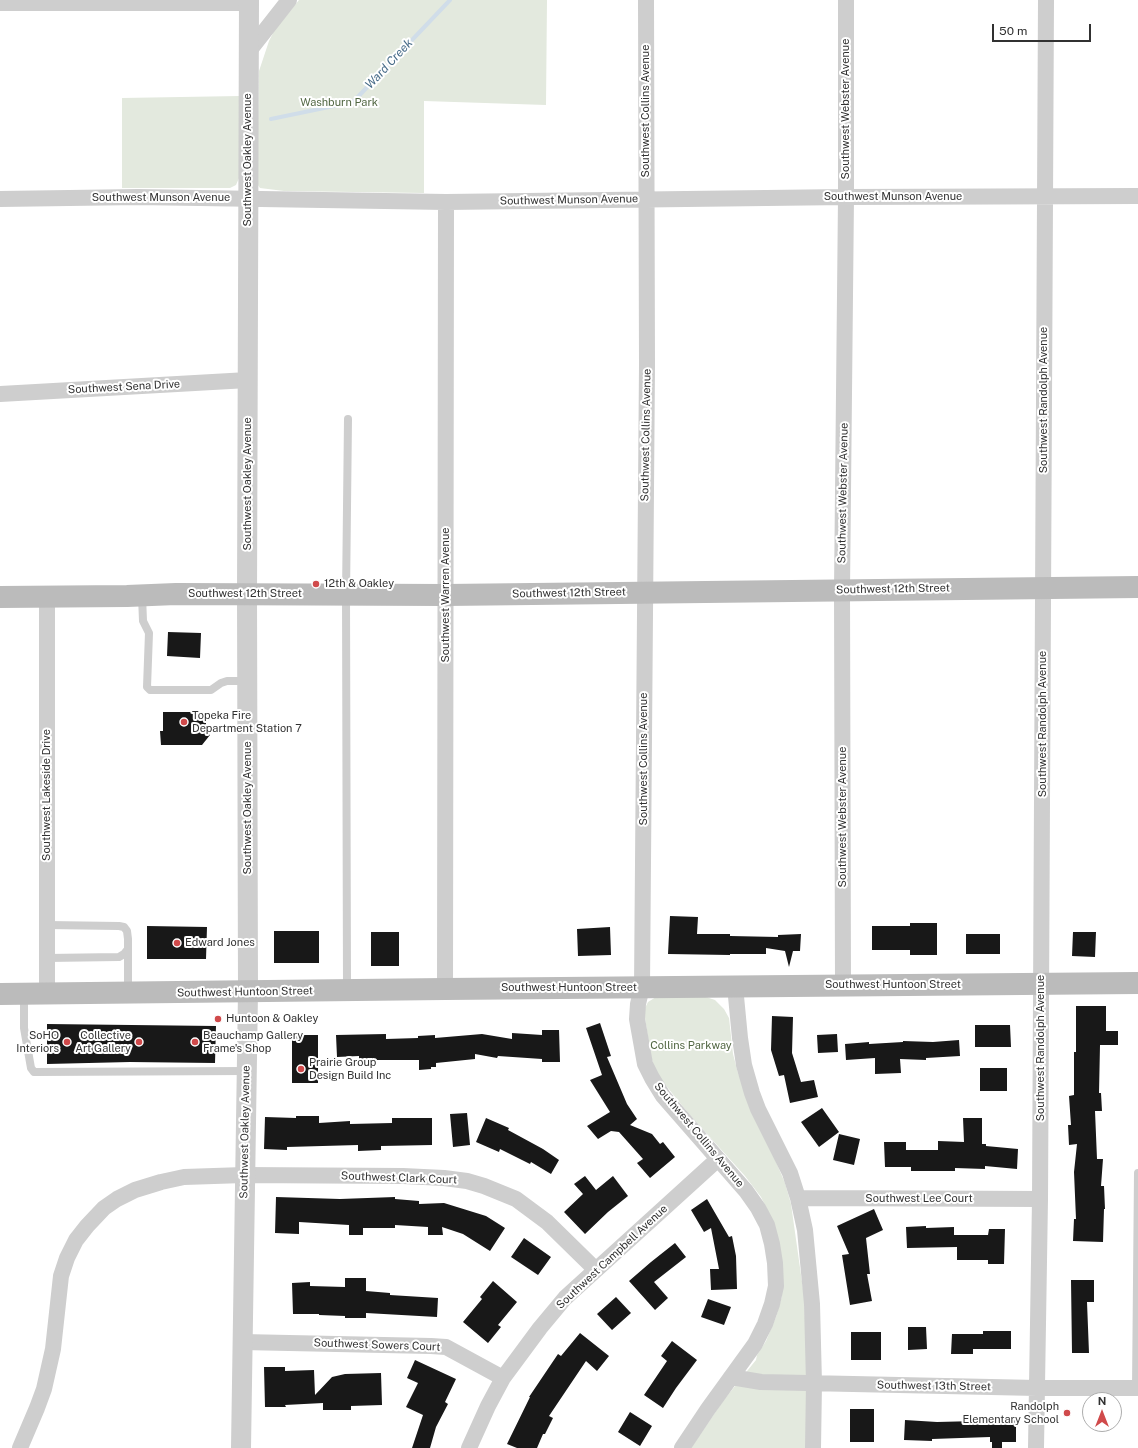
<!DOCTYPE html>
<style>
body{margin:0}
#map{position:relative;width:1138px;height:1448px;overflow:hidden;background:#fff;font-family:"Public Sans",sans-serif}
canvas{display:block}
.north{position:absolute;left:1082px;top:1392px;width:40px;height:40px;box-sizing:border-box;background:#fff;border:1px solid #adadad;border-radius:50%;rotate:0deg;font-size:11px;font-weight:700;line-height:16px;text-align:center;color:#313131}
.north::after{content:'';display:block;margin:auto;width:14px;height:18px;background:#d04a4b;clip-path:polygon(50% 0,100% 100%,50% 72%,0 100%)}
.scale{position:absolute;left:992px;top:24px;width:99px;height:18px;box-sizing:border-box;border:2px solid #313131;border-top:0;padding-left:5px;font-size:12px;line-height:14px;white-space:nowrap;color:#313131;-webkit-text-stroke:3px #fff;paint-order:stroke}
</style>
<div id="map">
<canvas width="1138" height="1448"></canvas>
<div class="north">N</div>
<div class="scale">50 m</div>
</div>
<script>
const c = document.querySelector('canvas').getContext('2d');
c.lineJoin = 'round';
function fillPath(path, color) { c.fillStyle = color; c.fill(path, 'evenodd'); }
const toPath = rows => new Path2D(rows.map(r => 'M' + r).join(''));
function strokePath(path, color, width, dash) { c.strokeStyle = color; c.lineWidth = width; c.lineCap = dash ? 'butt' : 'round'; c.setLineDash(dash || []); c.stroke(path); }
function write(font, color, halo, rows, align = 'center') {
  c.font = font + ' "Public Sans",sans-serif'; c.lineWidth = 4; c.setLineDash([]); c.textBaseline = 'middle'; c.strokeStyle = halo; c.fillStyle = color; for (const [text, x, y, turn = 0] of rows) {
    c.save(); c.translate(x, y); c.rotate((+turn || 0) * Math.PI / 180); c.textAlign = isNaN(turn) ? turn : align; if (halo) c.strokeText(text, 0, 0); c.fillText(text, 0, 0); c.restore();
  }
}
fillPath(toPath([
 [299,0,547,0,546,105,424,101,424,193,284,191,260,188,257,184,259,71,269,41,274,31],
 [240,96,239,178,236,185,230,188,122,188,122,98],
 [703,996,715,1000,724,1009,729,1018,733,1054,738,1073,785,1183,791,1204,804,1296,807,1365,806,1448,691,1448,723,1401,756,1360,757,1355,766,1341,776,1317,782,1296,767,1209,761,1197,745,1176,689,1114,663,1082,655,1070,651,1056,645,1018,645,1008,648,1002,656,997]
]), '#e3e9de');
strokePath(toPath([
 [271,119,353,102,450,0]
]), '#d0dde9', 4);
fillPath(toPath([
 [168,632,201,633,200,658,167,656],
 [163,712,206,712,206,732,210,735,202,745,161,745,160,731,163,731],
 [670,916,698,917,697,934,730,934,730,936,778,937,778,935,801,934,800,951,793,951,789,967,785,951,766,948,766,954,730,954,730,955,668,954],
 [910,923,937,923,937,955,910,955,910,950,872,950,872,926,910,926],
 [147,926,207,927,206,959,147,959],
 [610,927,611,955,578,956,577,929],
 [274,931,319,931,319,963,274,963],
 [371,932,399,932,399,966,371,966],
 [1073,932,1096,932,1095,957,1072,956],
 [966,934,1000,934,1000,954,966,954],
 [1076,1006,1106,1006,1106,1031,1118,1031,1118,1045,1100,1045,1099,1093,1101,1093,1102,1111,1095,1111,1097,1159,1103,1159,1101,1186,1104,1186,1105,1209,1104,1209,1103,1242,1073,1241,1074,1219,1076,1219,1074,1172,1077,1144,1069,1145,1068,1125,1071,1125,1069,1096,1074,1095,1074,1052,1076,1052],
 [772,1016,793,1017,792,1053,801,1082,814,1080,818,1097,790,1103,784,1075,779,1076,771,1050],
 [600,1023,611,1056,607,1057,627,1104,637,1119,630,1125,652,1134,660,1144,663,1142,675,1157,650,1178,637,1163,643,1159,619,1132,611,1131,598,1139,587,1126,610,1112,590,1080,602,1075,586,1028],
 [47,1024,216,1026,215,1063,130,1062,47,1064],
 [975,1025,1010,1025,1011,1047,975,1047],
 [542,1030,559,1030,560,1062,542,1062,542,1059,498,1056,497,1058,475,1054,475,1059,436,1063,436,1067,431,1067,431,1069,419,1070,419,1060,359,1060,359,1056,337,1057,336,1035,386,1034,386,1039,418,1038,418,1036,435,1035,435,1038,482,1034,512,1039,512,1033,542,1035],
 [837,1034,838,1052,818,1053,817,1035],
 [292,1035,318,1035,318,1083,292,1083],
 [959,1040,960,1056,926,1058,926,1060,900,1059,901,1073,875,1074,875,1058,846,1060,845,1044,869,1042,869,1044,903,1042,903,1041,933,1042],
 [980,1068,1007,1068,1007,1091,980,1091],
 [822,1108,839,1132,819,1147,801,1122],
 [467,1113,470,1145,453,1147,450,1114],
 [296,1116,319,1116,319,1123,350,1121,350,1124,392,1123,392,1118,432,1118,432,1145,381,1146,381,1150,358,1151,358,1145,287,1147,287,1150,264,1149,265,1117,296,1118],
 [486,1118,509,1128,508,1130,543,1149,559,1160,551,1174,531,1162,530,1164,500,1149,499,1152,476,1142],
 [963,1118,982,1118,982,1144,986,1144,986,1146,1018,1149,1017,1169,985,1166,985,1169,955,1168,955,1171,911,1171,911,1167,885,1167,884,1142,906,1142,906,1150,938,1150,938,1141,964,1142],
 [839,1134,860,1139,854,1165,833,1160],
 [585,1176,596,1190,613,1176,628,1196,608,1212,585,1234,564,1212,583,1194,574,1184],
 [276,1197,340,1199,395,1197,395,1199,419,1201,419,1204,444,1203,486,1216,505,1228,490,1251,463,1234,442,1227,443,1235,428,1235,428,1227,395,1225,395,1228,363,1228,363,1235,349,1235,349,1225,299,1222,299,1234,275,1233],
 [707,1199,729,1237,732,1236,736,1256,737,1289,711,1290,710,1269,719,1269,711,1228,704,1232,691,1210],
 [874,1209,883,1230,866,1238,870,1274,867,1274,872,1301,850,1305,842,1255,849,1254,837,1226],
 [926,1226,926,1228,954,1227,954,1235,988,1235,989,1229,1005,1229,1004,1264,988,1264,988,1260,957,1260,957,1247,907,1248,906,1227],
 [524,1238,551,1257,538,1275,511,1257],
 [675,1243,686,1257,654,1282,668,1298,655,1310,629,1281,651,1262],
 [345,1278,366,1278,366,1291,390,1293,390,1295,438,1298,437,1317,366,1313,366,1318,345,1318,345,1316,319,1315,319,1314,293,1314,292,1283,310,1282,310,1286,345,1287],
 [1071,1280,1094,1280,1094,1302,1087,1302,1089,1353,1072,1353],
 [493,1281,517,1302,498,1325,501,1327,488,1343,463,1322,482,1299,480,1297],
 [616,1297,631,1313,612,1330,597,1314],
 [708,1299,731,1307,724,1325,701,1317],
 [908,1327,926,1327,927,1349,908,1350],
 [983,1331,1011,1331,1011,1349,973,1349,973,1354,951,1354,952,1334,983,1334],
 [851,1332,881,1332,881,1360,851,1360],
 [580,1333,609,1356,597,1371,586,1361,549,1416,553,1418,545,1434,543,1434,537,1448,517,1448,507,1444,530,1397,529,1397,558,1354,561,1356],
 [672,1341,697,1360,676,1388,663,1408,644,1395,667,1361,661,1356],
 [415,1360,456,1379,445,1402,448,1404,436,1427,430,1448,412,1448,423,1415,406,1407,418,1383,407,1378],
 [264,1367,285,1367,285,1371,314,1370,315,1395,332,1377,345,1374,381,1373,382,1405,351,1406,351,1410,323,1410,323,1403,285,1405,286,1407,265,1407],
 [850,1409,874,1409,874,1442,850,1442],
 [630,1412,652,1426,640,1446,618,1432],
 [905,1420,937,1422,1016,1420,1016,1442,1002,1442,1002,1448,992,1448,992,1442,990,1442,990,1437,932,1439,932,1441,904,1440]
]), '#181818');
strokePath(toPath([
 [142,596,143,621,149,633,147,687,150,690,211,690,221,683,227,681,247,681],
 [47,925,119,926,124,927,127,931,128,939,128,949,124,954,119,957,47,958],
 [128,949,128,992],
 [347,989,346,595,348,419],
 [24,995,24,1028,31,1068,34,1072,246,1071],
 [1136,1388,1138,1173]
]), '#cecece', 8);
strokePath(toPath([
 [646,0,647,365,642,987,638,1004,637,1019,645,1064,652,1078,663,1096,746,1191,758,1208,767,1225,772,1244,775,1263,776,1286,772,1304,765,1324,755,1344,708,1409,682,1448],
 [0,3,249,3],
 [249,51,289,0],
 [0,199,138,197,446,202,846,197,1138,196],
 [0,394,248,380],
 [843,985,842,590,846,197,846,0],
 [735,986,740,1038,744,1065,752,1093,758,1109,790,1173,798,1198,805,1230,812,1304,814,1383,813,1448],
 [445,989,446,202],
 [47,994,47,597],
 [798,1198,1040,1199],
 [242,1342,431,1346,446,1347,503,1378],
 [731,1377,761,1382,1037,1388,1138,1388],
 [20,1448,37,1408,44,1389,53,1349,61,1276,67,1258,76,1240,87,1226,104,1208,117,1199,135,1190,161,1182,184,1177,244,1175,403,1176,444,1178,467,1181,484,1186,516,1199,547,1222,596,1270],
 [469,1448,488,1406,503,1378,540,1328,565,1298,718,1159],
 [1036,1448,1040,1199,1046,0]
]), '#cecece', 16);
strokePath(toPath([
 [241,1448,248,992,247,594,249,0]
]), '#cecece', 20);
strokePath(toPath([
 [0,597,127,596,176,594,446,595,1138,587],
 [0,994,445,989,1138,983]
]), '#bbb', 22);
for (const [x, y, r, color] of [
 [316,584,4,"#d04a4b"],
 [184,722,4,"#d04a4b"],
 [177,943,4,"#d04a4b"],
 [218,1019,4,"#d04a4b"],
 [67,1042,4,"#d04a4b"],
 [139,1042,4,"#d04a4b"],
 [195,1042,4,"#d04a4b"],
 [301,1069,4,"#d04a4b"],
 [1067,1413,4,"#d04a4b"]
]) { const dot = new Path2D(); dot.arc(x, y, r, 0, 2 * Math.PI); c.fillStyle = color; c.fill(dot); strokePath(dot, '#fff', 1.5); }
write('11px', '#526743', '#fff', [
 ["Washburn Park",339,103],
 ["Collins Parkway",691,1046]
]);
write('11px', '#313131', '#fff', [
 ["Southwest Webster Avenue",846,109,-90],
 ["Southwest Collins Avenue",646,111,-90],
 ["Southwest Oakley Avenue",248,160,-90],
 ["Southwest Munson Avenue",893,197],
 ["Southwest Munson Avenue",161,198],
 ["Southwest Munson Avenue",569,200,-1],
 ["Southwest Sena Drive",124,387,-3],
 ["Southwest Randolph Avenue",1044,400,-90],
 ["Southwest Collins Avenue",646,435,-89],
 ["Southwest Oakley Avenue",248,484,-90],
 ["Southwest Webster Avenue",843,493,-89],
 ["Southwest 12th Street",893,589,-1],
 ["Southwest 12th Street",569,593,-1],
 ["Southwest 12th Street",245,594],
 ["Southwest Warren Avenue",446,595,-90],
 ["Southwest Randolph Avenue",1043,724,-90],
 ["Southwest Collins Avenue",644,759,-90],
 ["Southwest Lakeside Drive",47,795,-90],
 ["Southwest Oakley Avenue",248,808,-90],
 ["Southwest Webster Avenue",843,817,-90],
 ["Southwest Huntoon Street",893,985],
 ["Southwest Huntoon Street",569,988],
 ["Southwest Huntoon Street",245,992,-1],
 ["Southwest Randolph Avenue",1041,1048,-90],
 ["Southwest Oakley Avenue",245,1132,-89],
 ["Southwest Collins Avenue",699,1135,50],
 ["Southwest Clark Court",399,1178,2],
 ["Southwest Lee Court",919,1199],
 ["Southwest Campbell Avenue",612,1257,-43],
 ["Southwest Sowers Court",377,1345,2],
 ["Southwest 13th Street",934,1386,1]
]);
write('11px', '#313131', '#fff', [
 ["12th & Oakley",324,584],
 ["Topeka Fire",192,716],
 ["Department Station 7",192,729],
 ["Edward Jones",185,943],
 ["Huntoon & Oakley",226,1019],
 ["SoHO",59,1036,"right"],
 ["Interiors",59,1049,"right"],
 ["Collective",131,1036,"right"],
 ["Art Gallery",131,1049,"right"],
 ["Beauchamp Gallery",203,1036],
 ["Frame's Shop",203,1049],
 ["Prairie Group",309,1063],
 ["Design Build Inc",309,1076],
 ["Randolph",1059,1407,"right"],
 ["Elementary School",1059,1420,"right"]
], 'left');
write('italic 12px', '#486c89', '#fff', [
 ["Ward Creek",389,64,-47]
]);
</script>
